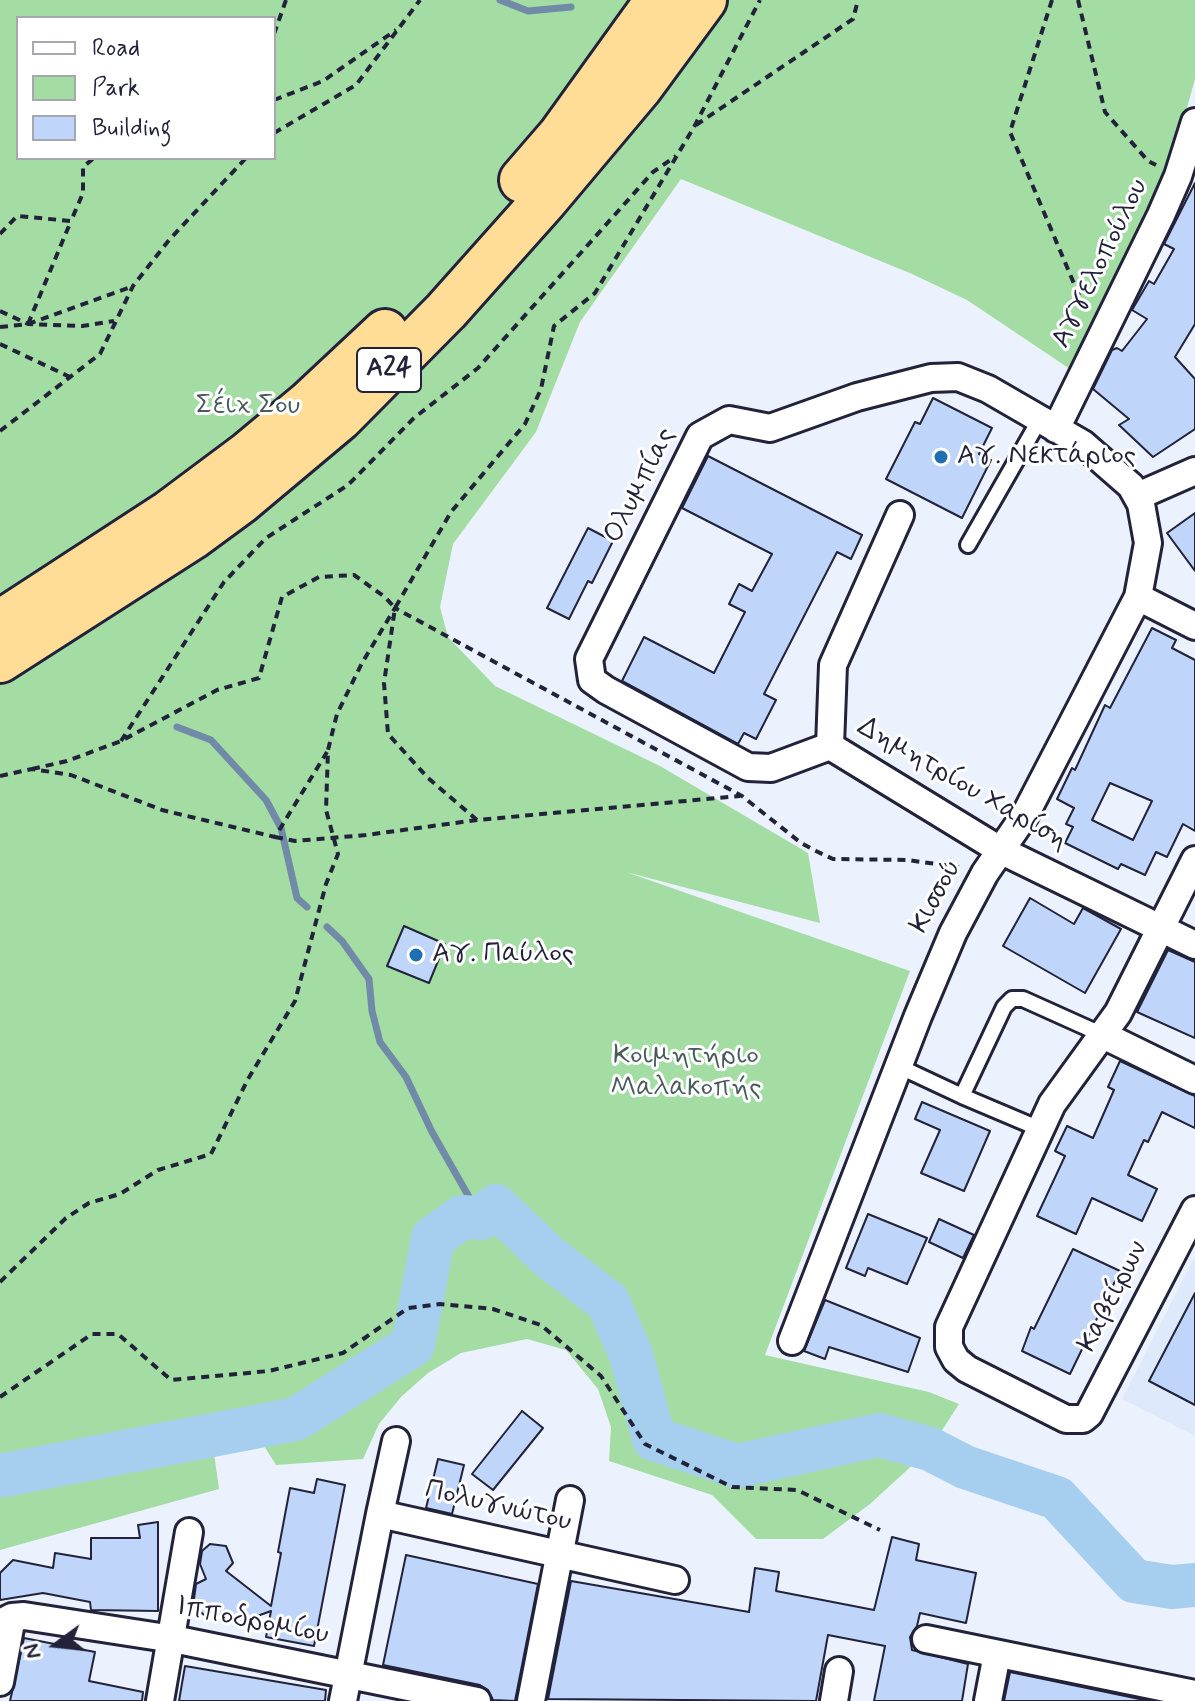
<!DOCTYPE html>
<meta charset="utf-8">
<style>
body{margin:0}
#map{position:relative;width:1195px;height:1701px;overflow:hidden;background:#ecf2fd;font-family:Mynerve,sans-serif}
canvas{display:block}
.legend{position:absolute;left:16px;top:16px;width:260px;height:144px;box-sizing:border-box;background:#fff;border:2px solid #a7a7b1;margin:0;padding:10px 14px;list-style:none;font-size:24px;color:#22223b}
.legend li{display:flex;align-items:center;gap:16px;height:40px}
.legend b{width:40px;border:2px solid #a7a7b1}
.north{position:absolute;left:16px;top:1605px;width:80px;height:80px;-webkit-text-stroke:6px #fff;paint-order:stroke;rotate:255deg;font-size:22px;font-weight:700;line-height:32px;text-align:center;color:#22223b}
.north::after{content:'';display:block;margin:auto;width:28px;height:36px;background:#22223b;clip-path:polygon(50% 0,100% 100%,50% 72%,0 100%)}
</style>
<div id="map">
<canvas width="1195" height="1701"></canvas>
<ul class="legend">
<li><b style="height:10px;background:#fff"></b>Road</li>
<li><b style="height:22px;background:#a3dda3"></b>Park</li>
<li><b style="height:22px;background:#bfd5f9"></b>Building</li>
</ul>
<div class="north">N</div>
</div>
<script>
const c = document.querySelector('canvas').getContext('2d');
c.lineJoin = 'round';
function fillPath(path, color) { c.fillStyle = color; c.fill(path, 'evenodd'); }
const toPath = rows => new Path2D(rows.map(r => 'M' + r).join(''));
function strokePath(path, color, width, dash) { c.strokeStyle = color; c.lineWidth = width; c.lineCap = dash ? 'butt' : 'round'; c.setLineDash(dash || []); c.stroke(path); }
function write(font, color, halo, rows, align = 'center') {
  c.font = font + ' Mynerve,sans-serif'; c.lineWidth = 6; c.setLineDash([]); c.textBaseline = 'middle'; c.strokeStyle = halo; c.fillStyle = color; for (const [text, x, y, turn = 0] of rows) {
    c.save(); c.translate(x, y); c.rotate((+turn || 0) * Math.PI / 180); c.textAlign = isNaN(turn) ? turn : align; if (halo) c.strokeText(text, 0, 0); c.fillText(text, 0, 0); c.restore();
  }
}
fillPath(toPath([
 [1195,1256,1195,1436,1122,1399]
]), '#dee9fc');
fillPath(toPath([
 [0,0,1195,0,1195,79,1173,158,1161,189,1120,264,1070,369,967,300,912,274,681,179,580,322,536,432,453,544,440,607,448,637,495,686,660,766,808,853,820,923,626,872,910,971,765,1355,929,1392,959,1404,930,1449,870,1504,823,1539,756,1539,712,1495,609,1461,611,1427,598,1389,566,1350,527,1339,461,1353,428,1373,401,1397,379,1424,363,1459,276,1465,261,1441,210,1425,219,1489,0,1550],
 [18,18,274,18,274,158,18,158]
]), '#a3dda3');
strokePath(toPath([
 [500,0,528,11,571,7],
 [177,727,211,740,266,800,281,828,297,898,307,907],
 [327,927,342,941,369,979,372,1011,380,1042,406,1077,432,1132,481,1218]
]), '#718aa7', 7);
strokePath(toPath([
 [0,1476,296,1419,413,1345,433,1238,462,1217,481,1218,496,1206,548,1256,608,1302,631,1355,654,1439,737,1466,879,1435,930,1449,965,1467,1057,1498,1134,1581,1172,1587,1195,1585]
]), '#a6cfef', 44);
const building = toPath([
 [1195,183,1195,324,1175,357,1195,379,1195,429,1153,457,1119,425,1129,419,1093,389,1112,350,1117,348,1122,351,1147,319,1132,310,1149,281,1154,284,1174,249,1164,244,1195,183],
 [933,398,992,428,979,454,991,460,962,518,886,479,915,422,920,424,933,398],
 [708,456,862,535,851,559,837,552,764,694,776,700,756,739,744,733,738,744,622,681,644,637,714,673,745,612,729,604,739,584,752,591,772,554,682,508,708,456],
 [1195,513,1195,571,1167,533,1195,513],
 [588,528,613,541,592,583,588,581,569,619,547,608,588,528],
 [1152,628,1176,640,1172,648,1195,660,1195,831,1183,824,1167,857,1156,852,1145,875,1121,864,1118,869,1065,843,1073,827,1066,824,1074,808,1057,799,1072,768,1075,770,1105,705,1110,708,1152,628],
 [1110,783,1152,801,1133,840,1092,820,1110,783],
 [1030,898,1074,924,1083,908,1121,929,1085,993,1003,946,1030,898],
 [404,926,445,944,429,983,387,966,404,926],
 [1168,950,1195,962,1195,1038,1137,1012,1168,950],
 [1120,1061,1195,1096,1195,1128,1162,1112,1148,1142,1144,1140,1128,1175,1157,1189,1142,1221,1092,1198,1076,1234,1037,1216,1065,1156,1055,1151,1067,1126,1093,1138,1114,1090,1108,1087,1120,1061],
 [922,1102,990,1131,964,1191,921,1173,940,1130,915,1119,922,1102],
 [868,1214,927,1238,907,1284,868,1268,865,1276,846,1268,868,1214],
 [939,1219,974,1235,963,1258,929,1242,939,1219],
 [1073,1249,1120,1271,1070,1374,1022,1351,1031,1327,1034,1329,1073,1249],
 [1195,1293,1195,1405,1149,1381,1195,1293],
 [825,1300,920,1338,908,1372,829,1347,825,1359,804,1351,825,1300],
 [522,1411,543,1428,493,1490,472,1474,522,1411],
 [438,1459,464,1465,452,1514,426,1508,438,1459],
 [317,1479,345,1485,314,1646,266,1637,271,1611,238,1623,223,1614,208,1618,193,1606,196,1584,206,1579,200,1564,202,1551,210,1544,226,1546,233,1563,226,1571,271,1606,281,1553,278,1552,290,1488,314,1493,317,1479],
 [158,1522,158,1611,91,1610,90,1602,43,1593,0,1600,0,1573,13,1560,53,1568,55,1553,91,1559,91,1538,140,1538,138,1525,158,1522],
 [892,1537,919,1544,916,1560,976,1573,966,1623,920,1613,917,1626,910,1637,912,1650,968,1664,962,1701,874,1701,885,1646,828,1635,816,1701,548,1699,571,1581,749,1612,755,1568,779,1572,776,1591,874,1610,892,1537],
 [406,1555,538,1584,515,1701,493,1700,488,1690,480,1685,383,1665,406,1555],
 [24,1638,95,1652,89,1681,143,1692,142,1701,10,1701,24,1638],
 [185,1666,326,1690,325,1701,179,1701,185,1666],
 [1010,1672,1149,1701,1004,1701,1010,1672]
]);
fillPath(building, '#bfd5f9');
strokePath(building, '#22223b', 2);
const lane = toPath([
 [968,545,1040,419],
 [898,1066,962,1096,1004,1007,1012,999,1023,999,1103,1035],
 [962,1096,1040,1129]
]);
const street = toPath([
 [1056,429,1161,215,1178,176,1195,122],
 [1138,496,1195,471],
 [900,515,833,665,830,746,1000,850,1195,945],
 [1138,597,1195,626],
 [1195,860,1118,1013,1052,1104,949,1327,949,1347,956,1360,967,1369,1066,1419,1083,1419,1089,1414,1195,1210],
 [1103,1035,1195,1080],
 [792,1341,918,1016,953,933,985,873,1025,815,1138,597,1148,543,1141,504,1131,486,1083,444,988,389,958,377,931,378,857,397,770,428,729,420,700,436,589,659,592,680,606,690,748,767,771,768,830,746],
 [396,1441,380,1514,675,1580],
 [0,1623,12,1617,24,1616,173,1639,477,1701],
 [926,1639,1195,1694],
 [0,1682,12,1617],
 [160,1701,189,1532],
 [343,1701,380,1514],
 [531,1701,570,1500],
 [834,1701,839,1671],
 [988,1701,997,1654]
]);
const highway = toPath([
 [522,180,560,136,658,0],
 [0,623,169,513,248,454,308,404,385,332],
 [0,660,192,537,241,501,340,418,446,311,545,200,640,87,704,0]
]);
strokePath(lane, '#22223b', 20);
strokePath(street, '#22223b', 32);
strokePath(highway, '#22223b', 50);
strokePath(toPath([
 [1052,0,1010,132,1086,312],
 [1078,0,1105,112,1148,161,1156,165],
 [274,34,286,0],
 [274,100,323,81,396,30],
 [696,125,853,19,858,0],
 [274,133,356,85,420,0],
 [0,234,17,216,71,221,83,193,83,167,94,158],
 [0,311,28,324,82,326,114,321],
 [28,324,71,221],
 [0,327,28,324,131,287],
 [0,344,70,377],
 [0,431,100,354,133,286,169,240,246,158],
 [121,741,224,582,266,538,348,485,414,418,478,368,653,172,676,156],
 [32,769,67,761,121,741,217,690,259,678,282,597,319,577,354,575,385,597,395,608],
 [0,776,32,769,71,775,162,810,275,837,327,752],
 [477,820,428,778,388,734,384,683,395,608,451,512,525,424,541,389,554,326,595,293,694,127,760,0],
 [275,837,295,841,366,835,477,820,740,796],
 [0,1282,66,1218,89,1203,120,1194,158,1170,211,1154,248,1079,295,1001,326,884,338,854,326,810,328,750,337,714,362,663,395,608,742,796,801,843,816,851,833,859,907,860,959,867],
 [0,1397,92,1334,118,1334,171,1380,269,1371,343,1353,408,1308,440,1304,493,1309,541,1325,601,1376,645,1444,732,1487,797,1490,880,1530]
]), '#22223b', 4, [8, 6]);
strokePath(lane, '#fff', 14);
strokePath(street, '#fff', 26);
strokePath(highway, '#ffdd96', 44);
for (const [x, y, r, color] of [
 [941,457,8,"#1f6fb2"],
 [416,955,8,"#1f6fb2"]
]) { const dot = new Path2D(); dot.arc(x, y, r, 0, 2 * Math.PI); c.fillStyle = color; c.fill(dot); strokePath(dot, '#fff', 3); }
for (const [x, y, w] of [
 [389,370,64]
]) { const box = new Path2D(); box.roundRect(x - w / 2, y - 22, w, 44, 6); c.fillStyle = '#fff'; c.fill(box); strokePath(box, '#22223b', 2); }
write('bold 26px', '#22223b', null, [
 ["Α24",389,370]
]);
write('28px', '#22223b', '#fff', [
 ["Αγγελοπούλου",1101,264,-64],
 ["Ολυμπίας",641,486,-63],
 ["Δημητρίου Χαρίση",962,785,30],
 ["Κισσού",937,897,-62],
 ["Καβείρων",1114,1297,-63],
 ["Πολυγνώτου",498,1507,13],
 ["Ιπποδρομίου",252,1622,11]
]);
write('28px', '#495a5a', '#fff', [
 ["Σέιχ Σου",248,407],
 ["Κοιμητήριο",686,1057],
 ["Μαλακοπής",686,1089]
]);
write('28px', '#22223b', '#fff', [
 ["Αγ. Νεκτάριος",957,457],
 ["Αγ. Παύλος",432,955]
], 'left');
</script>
